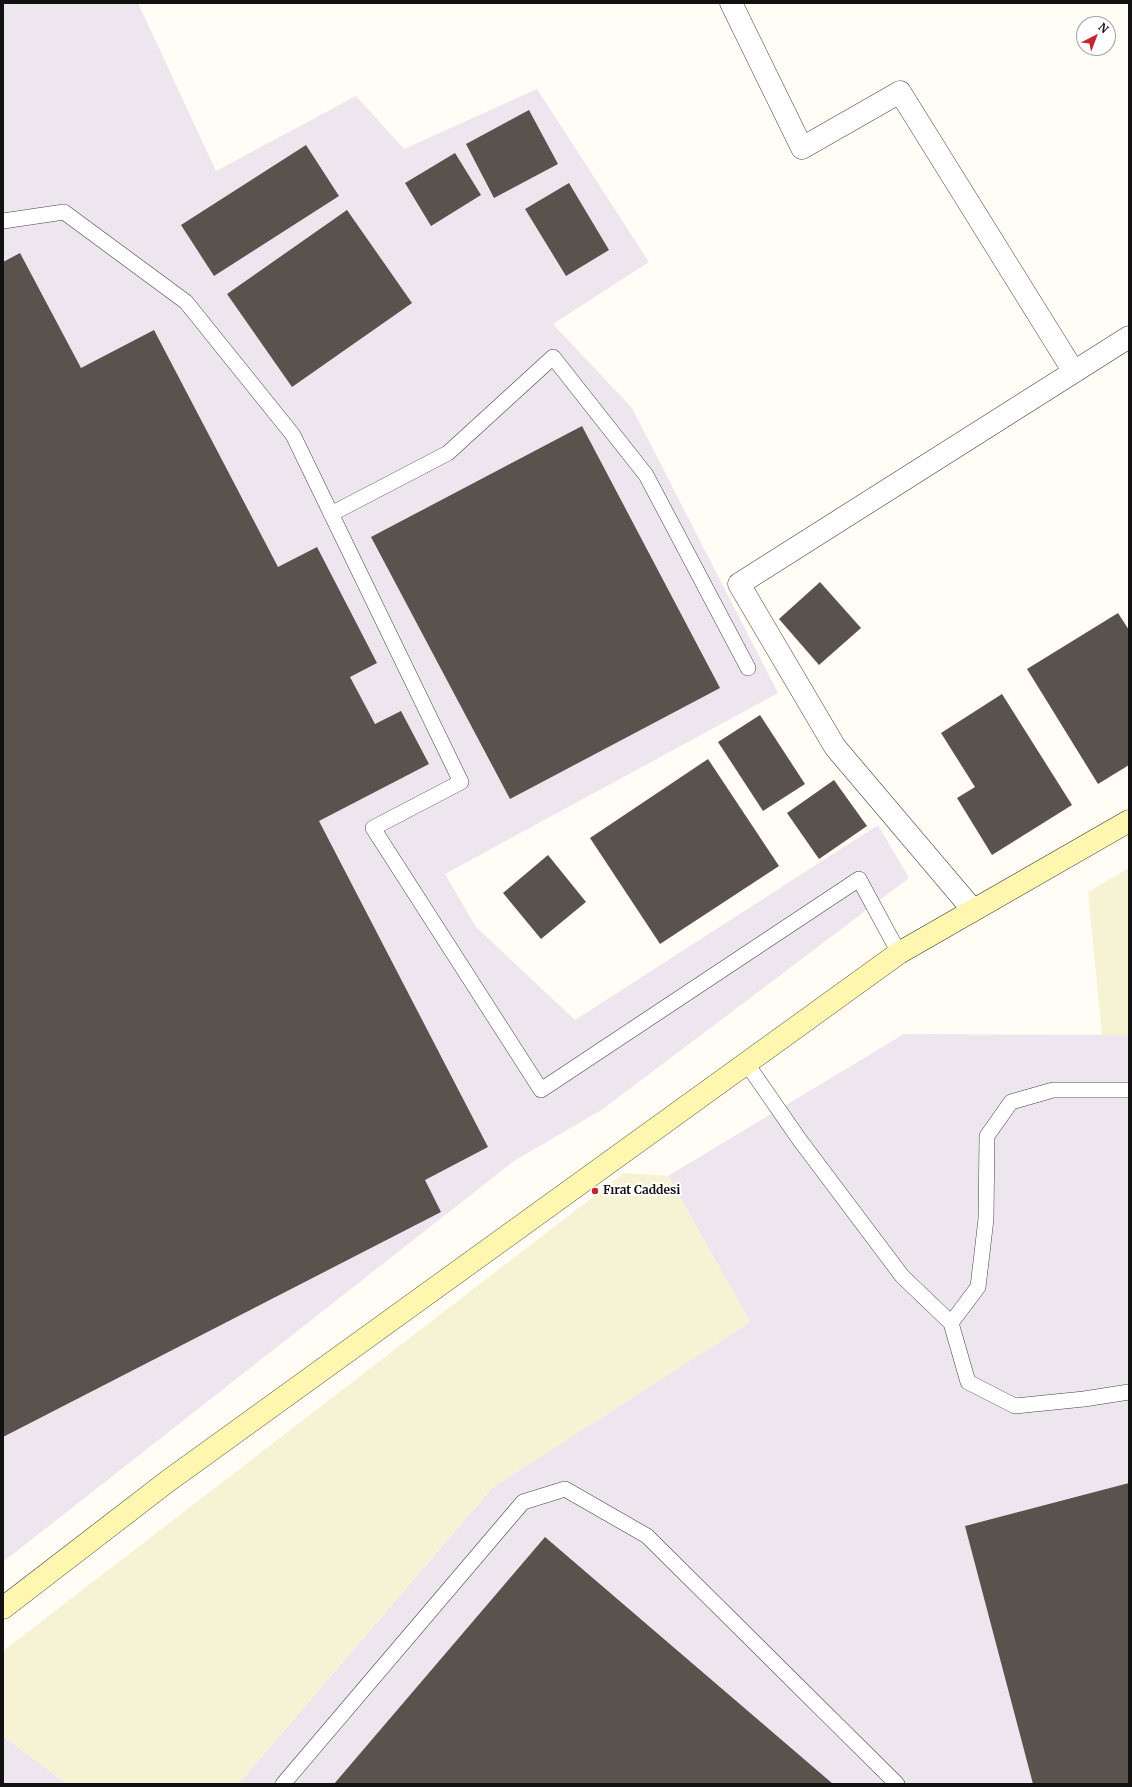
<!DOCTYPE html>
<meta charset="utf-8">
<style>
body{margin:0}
#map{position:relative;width:1132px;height:1787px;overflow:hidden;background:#fffdf5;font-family:Merriweather,serif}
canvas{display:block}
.frame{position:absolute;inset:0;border:4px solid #111;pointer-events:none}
.north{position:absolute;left:1076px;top:16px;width:40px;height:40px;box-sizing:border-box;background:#fff;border:1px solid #a0a0a0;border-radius:50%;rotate:42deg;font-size:11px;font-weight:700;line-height:16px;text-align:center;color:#111}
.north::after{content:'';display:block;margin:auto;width:14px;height:18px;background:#c4262e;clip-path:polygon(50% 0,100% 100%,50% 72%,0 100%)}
</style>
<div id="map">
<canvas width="1132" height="1787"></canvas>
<div class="frame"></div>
<div class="north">N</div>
</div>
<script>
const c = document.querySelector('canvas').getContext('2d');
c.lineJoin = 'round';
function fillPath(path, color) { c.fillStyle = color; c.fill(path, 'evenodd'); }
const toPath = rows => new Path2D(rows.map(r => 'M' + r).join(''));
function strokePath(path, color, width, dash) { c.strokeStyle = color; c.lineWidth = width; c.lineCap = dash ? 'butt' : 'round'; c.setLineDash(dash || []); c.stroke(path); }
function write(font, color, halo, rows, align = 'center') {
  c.font = font + ' Merriweather,serif'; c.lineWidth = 4; c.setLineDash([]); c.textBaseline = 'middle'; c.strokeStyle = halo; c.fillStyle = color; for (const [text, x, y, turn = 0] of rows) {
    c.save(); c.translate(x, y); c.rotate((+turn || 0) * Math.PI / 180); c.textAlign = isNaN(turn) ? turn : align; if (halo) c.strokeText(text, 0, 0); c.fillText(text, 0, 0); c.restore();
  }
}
fillPath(toPath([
 [3,3,138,3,216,171,356,96,404,149,537,89,649,262,553,324,632,408,778,693,445,874,476,927,575,1020,878,825,909,878,603,1109,514,1161,3,1562],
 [904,1034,1129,1035,1129,1784,238,1784,493,1487,750,1322,668,1176],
 [3,1736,67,1784,3,1784]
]), '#eee6ef');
fillPath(toPath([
 [1129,868,1129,1035,1102,1035,1088,892],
 [624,1173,668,1176,750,1322,493,1487,238,1784,67,1784,3,1736,3,1651]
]), '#f6f3d4');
fillPath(toPath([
 [529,110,558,164,494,198,466,144],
 [306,145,339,196,214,276,181,225],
 [455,153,481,195,431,226,405,183],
 [569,183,609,250,566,276,525,209],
 [347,210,412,303,292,387,227,294],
 [20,253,81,368,154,330,278,567,317,547,377,663,350,677,375,724,401,711,429,764,319,821,488,1147,425,1180,441,1212,3,1437,3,262],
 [582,426,720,688,510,799,371,537],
 [820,582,861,628,819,665,779,619],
 [1118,613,1129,630,1129,765,1098,784,1027,669],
 [1002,694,1072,805,992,855,957,798,975,787,941,733],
 [760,715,805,784,763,811,718,742],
 [708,759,779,866,660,944,590,838],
 [834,780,867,826,819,859,787,813],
 [548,855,586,902,541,939,503,893],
 [1129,1483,1129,1784,1033,1784,965,1526],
 [545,1537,833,1784,334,1784]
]), '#5a524d');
const lane = toPath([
 [3,221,64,212,186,302,293,435,461,782,373,828,541,1090,859,879,899,953],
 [331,514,448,453,553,357,646,475,748,668],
 [747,1064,799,1139,902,1276,951,1323,968,1382,1015,1406,1084,1399,1129,1392],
 [951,1323,978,1287,986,1219,987,1136,1011,1102,1053,1090,1129,1090],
 [283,1784,523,1502,565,1489,647,1536,897,1784]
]);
const street = toPath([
 [731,3,802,148,900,92,1074,372],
 [973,910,835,747,739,584,1129,337]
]);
const secondary = toPath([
 [3,1608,168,1481,899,953,1129,821]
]);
strokePath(lane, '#444', 16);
strokePath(street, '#444', 23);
strokePath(secondary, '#333', 23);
strokePath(lane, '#fff', 15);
strokePath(street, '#fff', 22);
strokePath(secondary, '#fff6b0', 22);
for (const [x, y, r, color] of [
 [595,1191,4,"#c4262e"]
]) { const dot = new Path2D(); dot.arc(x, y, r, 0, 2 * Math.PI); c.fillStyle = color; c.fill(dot); strokePath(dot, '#fff', 1.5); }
write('bold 12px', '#111', '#fff', [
 ["Fırat Caddesi",603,1191]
], 'left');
</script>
